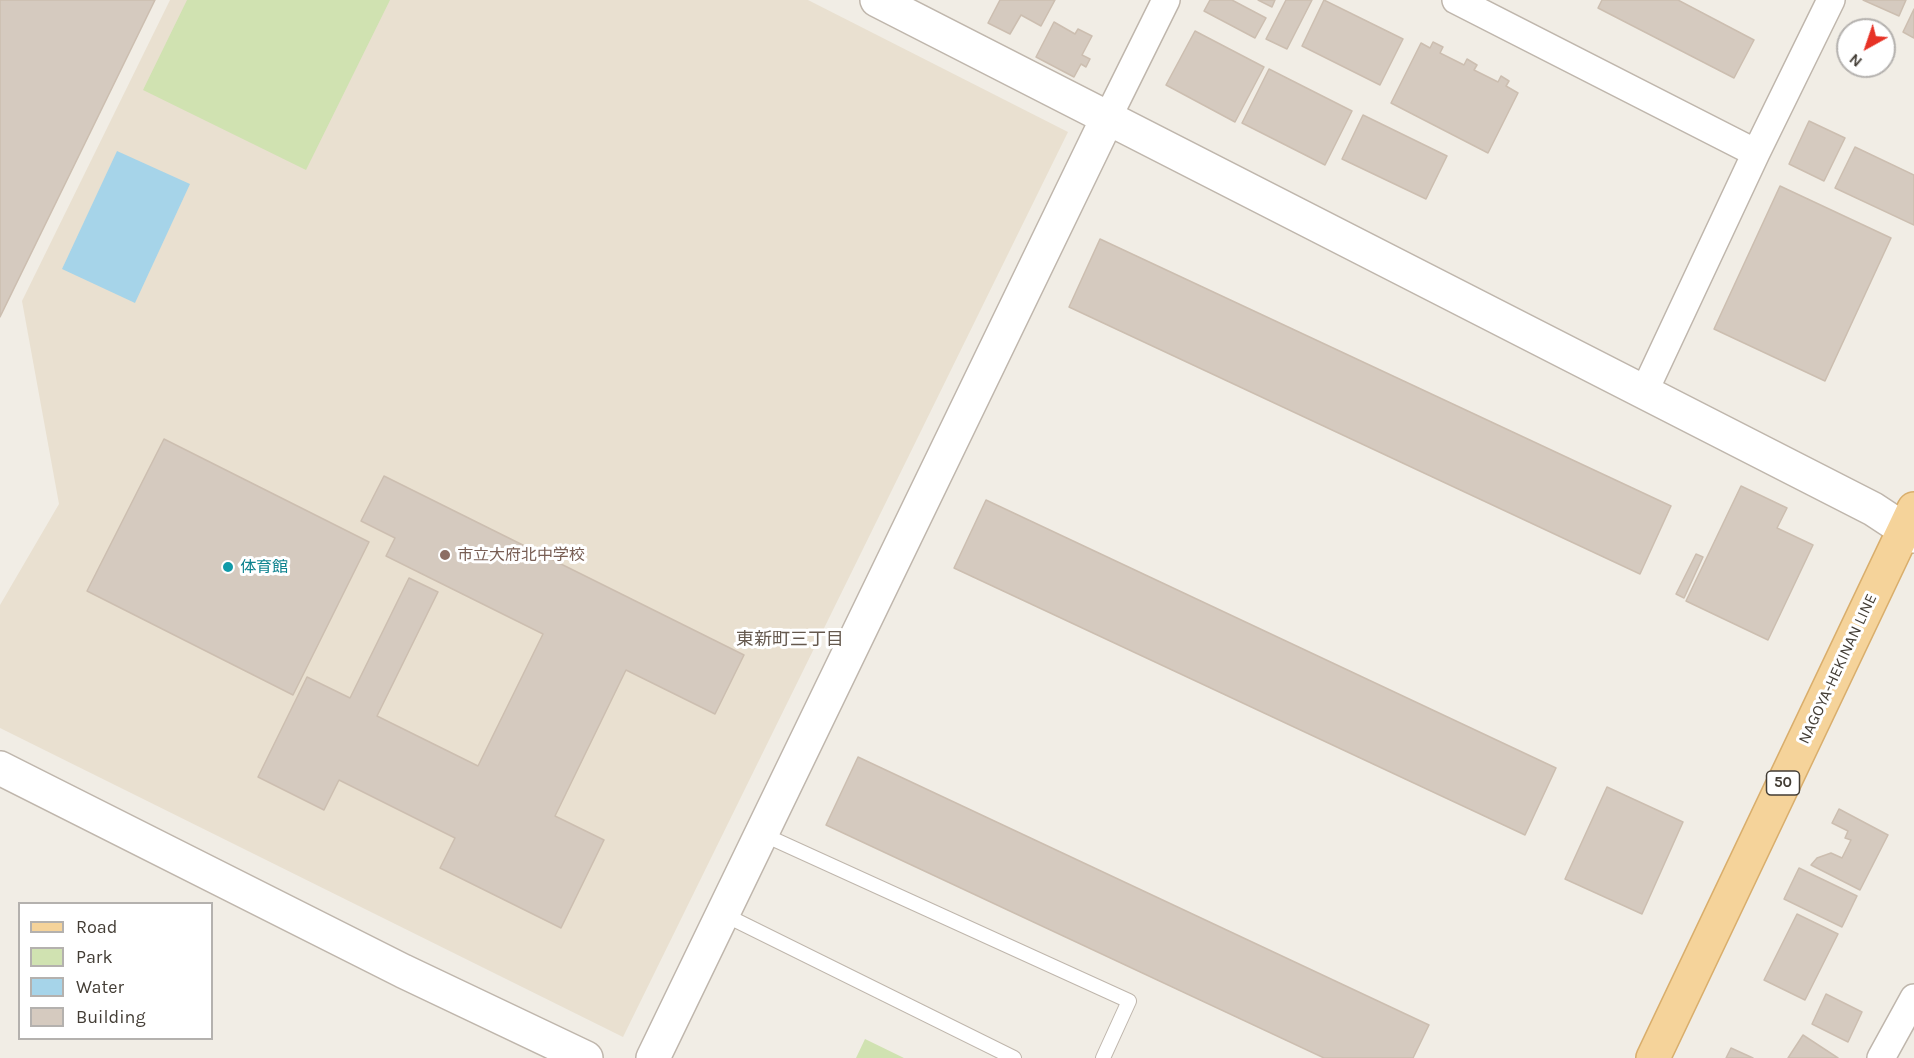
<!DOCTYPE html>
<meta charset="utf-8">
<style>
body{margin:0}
#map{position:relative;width:1914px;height:1058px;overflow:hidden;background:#f1ede5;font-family:Karla,sans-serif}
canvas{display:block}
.legend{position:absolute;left:18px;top:902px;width:195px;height:138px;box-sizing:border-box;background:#fff;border:2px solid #b4b1ae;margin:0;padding:8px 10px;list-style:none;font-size:18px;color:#433d35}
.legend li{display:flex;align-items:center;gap:12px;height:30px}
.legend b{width:30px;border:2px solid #b4b1ae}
.north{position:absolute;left:1836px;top:18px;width:60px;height:60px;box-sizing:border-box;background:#fff;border:2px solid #b4b1ae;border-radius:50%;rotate:220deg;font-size:16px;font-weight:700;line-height:24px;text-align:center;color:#433d35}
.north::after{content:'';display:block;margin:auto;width:21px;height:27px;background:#e73226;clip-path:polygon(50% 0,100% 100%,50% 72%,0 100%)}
</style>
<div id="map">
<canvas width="1914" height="1058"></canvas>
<ul class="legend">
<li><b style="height:8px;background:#f5d39a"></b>Road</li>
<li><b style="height:16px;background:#d0e2b1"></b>Park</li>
<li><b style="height:16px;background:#a6d4e9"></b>Water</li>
<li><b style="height:16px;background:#d5cabf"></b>Building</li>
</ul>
<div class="north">N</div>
</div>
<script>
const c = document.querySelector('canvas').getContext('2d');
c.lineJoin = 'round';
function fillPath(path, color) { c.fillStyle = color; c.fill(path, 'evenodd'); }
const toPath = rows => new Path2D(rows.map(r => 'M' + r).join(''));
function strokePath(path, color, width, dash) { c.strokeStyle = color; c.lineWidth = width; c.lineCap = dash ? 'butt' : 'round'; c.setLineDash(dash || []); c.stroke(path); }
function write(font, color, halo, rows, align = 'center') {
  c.font = font + ' Karla,"Noto Sans JP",sans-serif'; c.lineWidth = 6; c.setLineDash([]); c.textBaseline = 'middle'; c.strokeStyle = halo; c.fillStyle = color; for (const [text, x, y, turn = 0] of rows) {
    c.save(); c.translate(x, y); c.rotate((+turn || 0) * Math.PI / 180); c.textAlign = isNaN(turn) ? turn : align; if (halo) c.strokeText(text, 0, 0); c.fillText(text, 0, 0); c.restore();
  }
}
fillPath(toPath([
 [170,0,808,0,1068,132,623,1037,0,728,0,605,59,504,22,301]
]), '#e9e0d0');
fillPath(toPath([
 [187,0,390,0,306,170,143,90],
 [865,1039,904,1058,856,1058]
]), '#d0e2b1');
fillPath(toPath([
 [117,151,190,184,135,303,62,269]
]), '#a6d4e9');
const building = toPath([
 [0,0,155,0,0,317,0,0],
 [1000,0,1055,0,1041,26,1021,15,1010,34,988,23,1000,0],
 [1210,0,1232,0,1266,18,1255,38,1204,11,1210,0],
 [1258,0,1275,0,1272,7,1258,0],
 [1286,0,1312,0,1287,49,1266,39,1286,0],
 [1324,0,1403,39,1380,85,1302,46,1324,0],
 [1602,0,1678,0,1754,40,1734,78,1598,8,1602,0],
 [1863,0,1906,0,1899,16,1863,0],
 [1914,9,1914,38,1903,32,1914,9],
 [1054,22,1075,34,1078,29,1092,36,1082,55,1090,59,1086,67,1081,64,1074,77,1036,57,1054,22],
 [1195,31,1264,67,1235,122,1166,85,1195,31],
 [1433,42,1443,47,1440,53,1464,65,1467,59,1477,65,1474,70,1498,82,1501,76,1509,81,1506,86,1518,93,1488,153,1391,103,1421,43,1430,48,1433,42],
 [1269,69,1352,111,1325,165,1242,123,1269,69],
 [1363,115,1447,156,1426,199,1342,159,1363,115],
 [1809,121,1845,138,1824,181,1789,164,1809,121],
 [1855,147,1914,175,1914,225,1835,188,1855,147],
 [1780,186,1891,238,1825,381,1714,329,1780,186],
 [1100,239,1671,506,1640,574,1069,307,1100,239],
 [164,439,369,542,293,695,87,591,164,439],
 [384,476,744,655,715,714,626,670,555,816,604,840,561,928,440,868,455,838,339,780,324,810,258,777,307,677,350,698,409,578,438,592,377,716,478,766,543,634,386,556,395,538,361,521,384,476],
 [1741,486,1787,508,1777,528,1813,545,1768,640,1686,601,1741,486],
 [986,500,1556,768,1525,835,954,568,986,500],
 [1696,554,1703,557,1684,598,1676,594,1696,554],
 [858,757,1429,1025,1413,1058,1324,1058,826,825,858,757],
 [1607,787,1683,822,1642,914,1565,879,1607,787],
 [1839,809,1888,835,1860,890,1811,865,1817,858,1831,853,1842,858,1851,840,1845,838,1848,831,1832,823,1839,809],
 [1799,868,1857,896,1842,927,1784,899,1799,868],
 [1797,914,1838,934,1805,1000,1764,980,1797,914],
 [1826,994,1862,1012,1848,1042,1812,1024,1826,994],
 [1803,1035,1838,1058,1788,1058,1803,1035],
 [1731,1048,1753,1058,1726,1058,1731,1048]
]);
fillPath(building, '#d5cabf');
strokePath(building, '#ccbeb0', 1.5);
const service = toPath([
 [760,833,1129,1001,1103,1058],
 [723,914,1014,1058]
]);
const minor = toPath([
 [1456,0,1756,153],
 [1108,117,1166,0],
 [1644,392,1756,153,1831,0],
 [1881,1058,1914,998]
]);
const tertiary = toPath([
 [877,0,1873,509,1914,536],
 [0,768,403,971,586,1058],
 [653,1058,1108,117]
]);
const primary = toPath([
 [1653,1058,1914,509]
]);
strokePath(service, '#bfb6ac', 16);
strokePath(minor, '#bfb6ac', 30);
strokePath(tertiary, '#bfb6ac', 36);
strokePath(primary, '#d9ae6c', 36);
strokePath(service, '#fff', 14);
strokePath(minor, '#fff', 27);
strokePath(tertiary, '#fff', 33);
strokePath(primary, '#f5d39a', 33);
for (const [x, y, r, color] of [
 [445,555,6,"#8d6e63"],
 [228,567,6,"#0f9aa8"]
]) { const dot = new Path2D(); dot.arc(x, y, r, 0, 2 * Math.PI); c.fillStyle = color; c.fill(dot); strokePath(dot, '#fff', 2); }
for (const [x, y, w] of [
 [1783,783,33]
]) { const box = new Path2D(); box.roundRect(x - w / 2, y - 12, w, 24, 4.5); c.fillStyle = '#fff'; c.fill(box); strokePath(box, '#433d35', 1.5); }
write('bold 15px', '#433d35', null, [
 ["50",1783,783]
]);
write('16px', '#785e54', '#fff', [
 ["市立大府北中学校",457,555]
], 'left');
write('16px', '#0d838f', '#fff', [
 ["体育館",240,567]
], 'left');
write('16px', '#433d35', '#fff', [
 ["NAGOYA-HEKINAN LINE",1838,669,-65]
]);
write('18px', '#65594e', '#fff', [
 ["東新町三丁目",790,640]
]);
</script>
